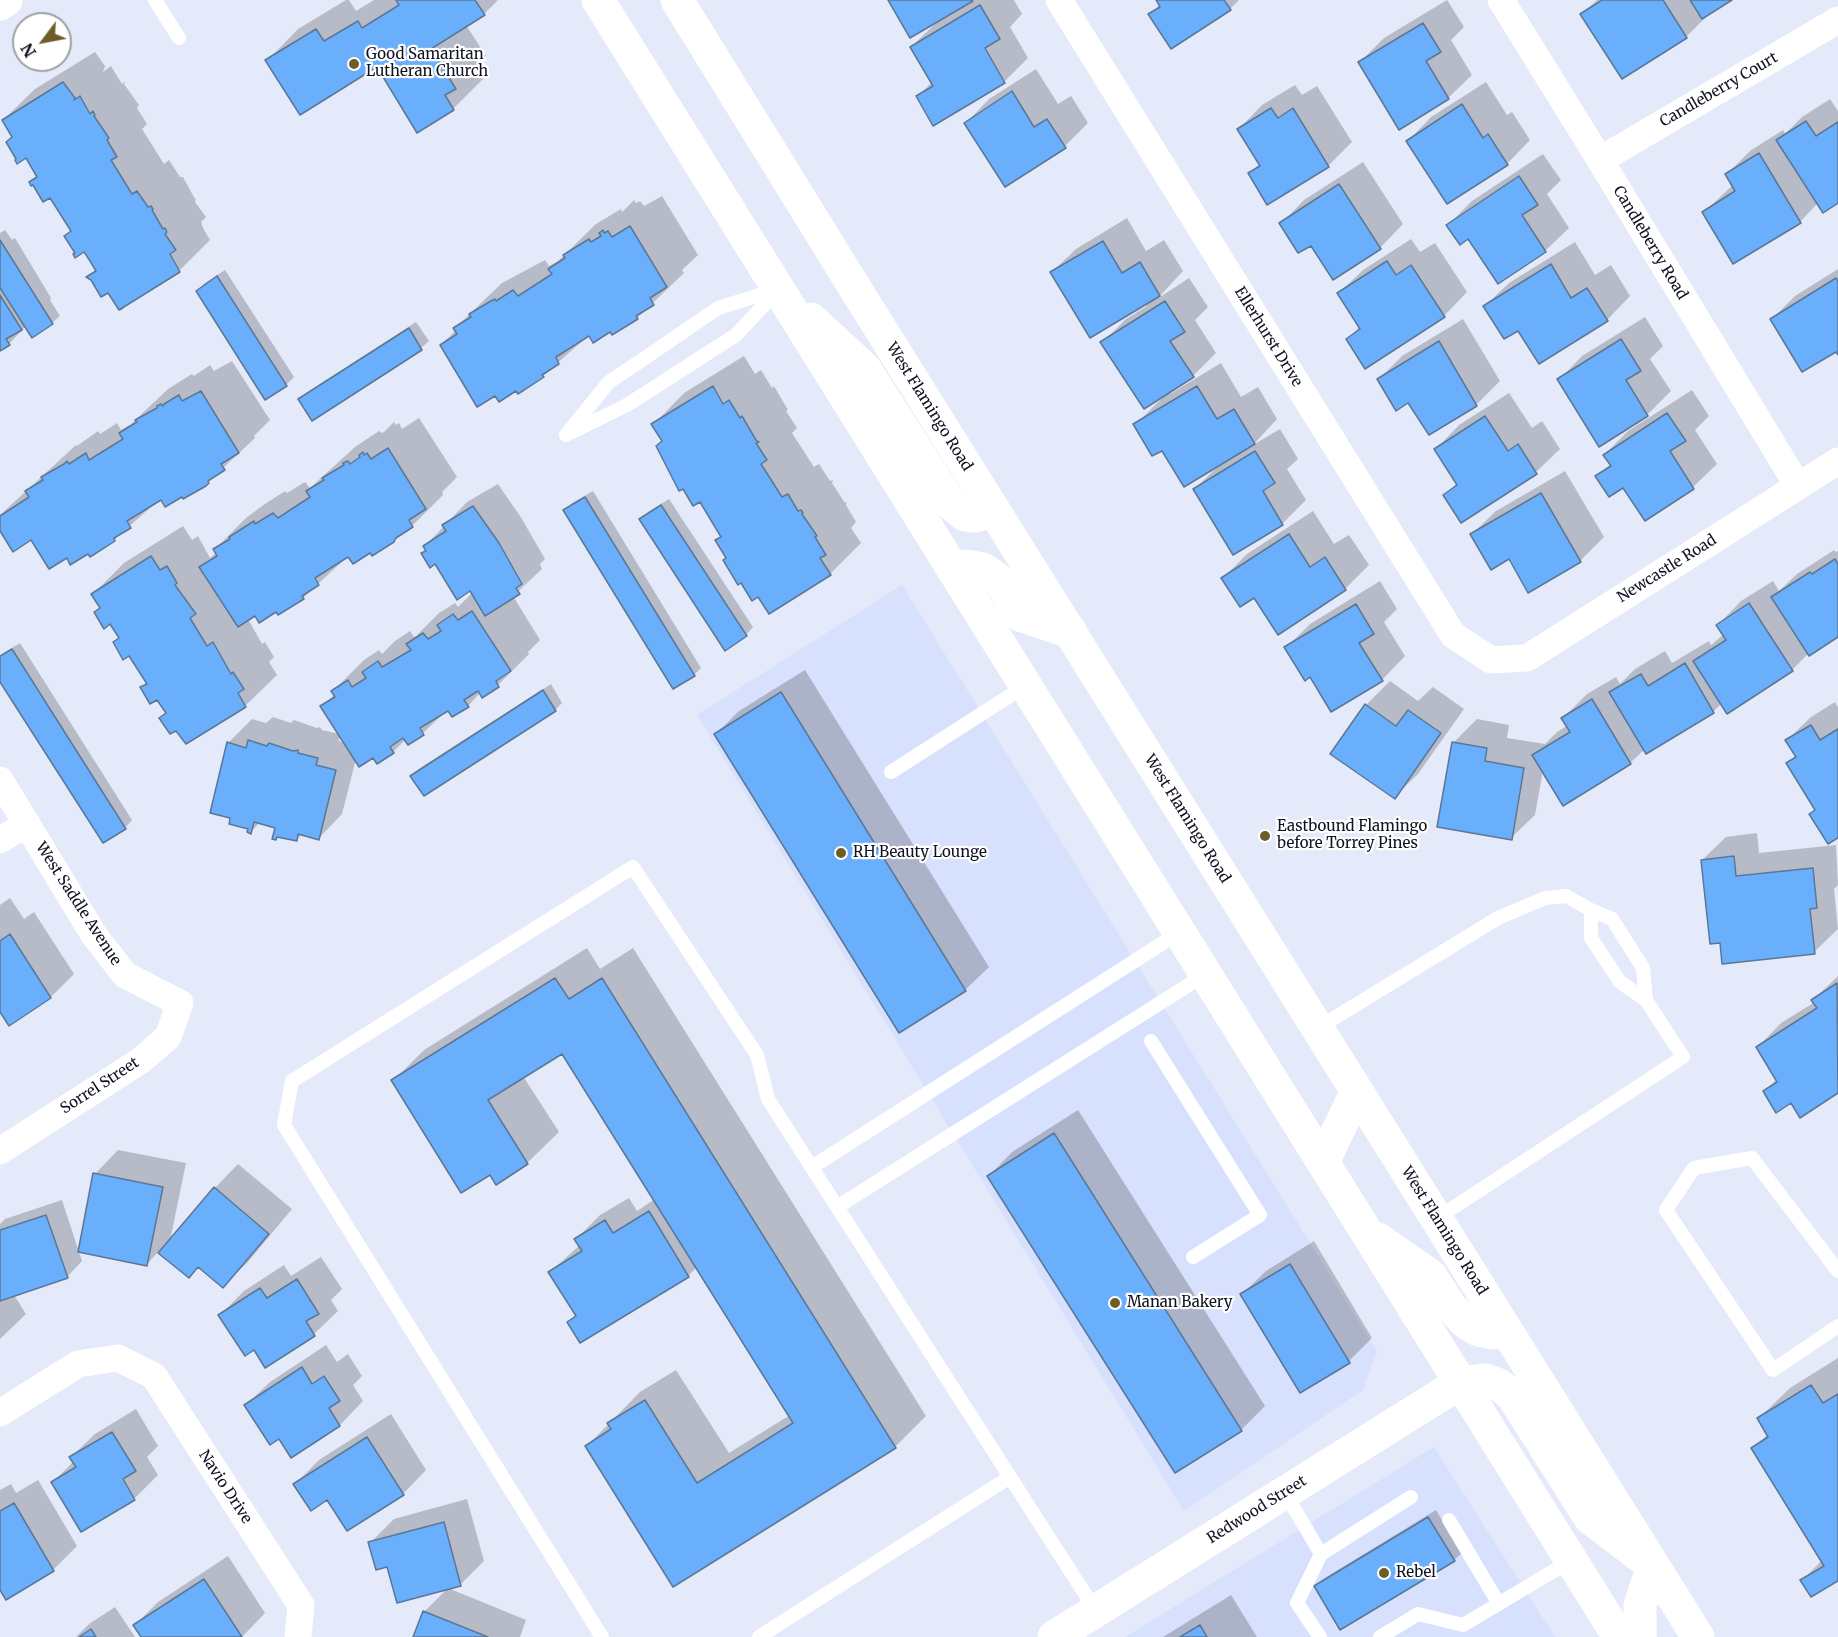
<!DOCTYPE html>
<style>
body{margin:0}
#map{position:relative;width:1838px;height:1637px;overflow:hidden;background:#e5eafa;font-family:Merriweather,serif}
canvas{display:block}
.north{position:absolute;left:12px;top:12px;width:60px;height:60px;box-sizing:border-box;background:#fff;border:2px solid #9fa0a6;border-radius:50%;rotate:238deg;font-size:16px;font-weight:700;line-height:24px;text-align:center;color:#0f1220}
.north::after{content:'';display:block;margin:auto;width:21px;height:27px;background:#6d5d2b;clip-path:polygon(50% 0,100% 100%,50% 72%,0 100%)}
</style>
<div id="map">
<canvas width="1838" height="1637"></canvas>
<div class="north">N</div>
</div>
<script>
const c = document.querySelector('canvas').getContext('2d');
c.lineJoin = 'round';
function fillPath(path, color) { c.fillStyle = color; c.fill(path, 'evenodd'); }
const toPath = rows => new Path2D(rows.map(r => 'M' + r).join(''));
function strokePath(path, color, width, dash) { c.strokeStyle = color; c.lineWidth = width; c.lineCap = dash ? 'butt' : 'round'; c.setLineDash(dash || []); c.stroke(path); }
function write(font, color, halo, rows, align = 'center') {
  c.font = font + ' Merriweather,serif'; c.lineWidth = 4.5; c.setLineDash([]); c.textBaseline = 'middle'; c.strokeStyle = halo; c.fillStyle = color; for (const [text, x, y, turn = 0] of rows) {
    c.save(); c.translate(x, y); c.rotate((+turn || 0) * Math.PI / 180); c.textAlign = isNaN(turn) ? turn : align; if (halo) c.strokeText(text, 0, 0); c.fillText(text, 0, 0); c.restore();
  }
}
fillPath(toPath([
 [902,585,1377,1351,1363,1390,1184,1511,697,715],
 [1434,1447,1555,1637,1125,1637]
]), '#d7e0fc');
fillPath(toPath([
 [346,0,349,0,356,11,374,0,498,0,484,14,466,25,486,56,476,66,484,78,453,109,377,65,267,61,298,29],
 [889,0,972,0,971,2,975,0,1014,0,1022,14,1010,27,1028,58,1004,82,934,124,918,96,932,82,911,47,936,23],
 [1158,0,1239,0,1230,9,1150,15,1160,4],
 [1447,0,1464,27,1451,40,1472,75,1448,98,1360,62,1384,38],
 [1597,0,1729,0,1710,13,1686,37,1623,77,1582,14],
 [95,52,105,66,103,72,111,66,122,84,125,81,124,84,139,105,137,108,147,124,142,129,164,164,169,160,180,177,183,177,195,199,196,198,195,202,206,217,201,222,203,228,210,240,179,271,133,299,121,311,108,290,89,277,96,269,84,250,76,253,66,236,72,230,51,196,30,183,38,175,3,120,35,89],
 [1036,69,1058,104,1071,96,1088,123,1065,146,966,123,989,99],
 [1486,82,1507,115,1512,112,1530,140,1507,164,1408,141,1431,117],
 [1295,85,1302,95,1317,86,1352,142,1328,166,1250,173,1260,163,1239,129,1262,105],
 [1830,99,1838,111,1838,202,1818,203,1800,222,1704,212,1733,185,1727,174,1750,151,1783,130,1785,134,1802,117],
 [1543,154,1561,180,1547,194,1569,228,1545,251,1448,225,1472,201],
 [1363,162,1403,224,1380,248,1311,243,1281,224,1304,200],
 [662,196,698,255,682,270,684,273,637,318,613,333,611,330,590,334,543,376,441,345,456,330,455,328,502,283,545,260,549,266,558,261,596,224,621,209,622,212,634,200,636,203,640,201,644,206],
 [1127,218,1146,251,1164,240,1183,271,1157,299,1189,278,1208,307,1195,320,1216,353,1193,376,1168,392,1170,394,1221,363,1241,397,1258,387,1277,419,1253,445,1280,429,1298,459,1287,469,1306,500,1282,524,1234,553,1195,489,1219,465,1162,449,1135,425,1163,397,1102,343,1126,319,1147,306,1145,303,1052,272,1076,249],
 [5,230,12,240,15,238,51,298,50,300,60,316,52,323,32,336,26,326,9,344,0,349,0,233],
 [1411,239,1420,252,1435,243,1467,292,1444,316,1348,339,1360,326,1339,293,1363,270],
 [1575,242,1595,275,1611,265,1630,296,1607,320,1518,329,1485,306,1509,283],
 [1838,269,1838,352,1772,319,1795,296],
 [225,270,294,377,286,385,197,291,205,283],
 [1645,317,1663,346,1650,359,1671,391,1647,415,1559,380,1582,356],
 [1463,319,1500,381,1477,404,1429,433,1409,401,1379,379,1402,356],
 [416,322,429,341,421,348,312,419,300,399,308,392],
 [744,356,755,374,761,370,772,388,774,386,788,410,786,411,797,428,792,433,814,467,819,464,830,481,833,480,832,483,845,503,847,502,846,505,856,522,851,528,861,543,830,574,759,595,727,558,717,541,722,536,653,425,684,393],
 [232,361,270,420,254,436,255,438,205,485,182,494,161,498,114,540,89,552,67,556,32,538,0,528,0,515,76,445,77,446,98,431,100,434,117,423,121,430,131,424,168,389,192,374,194,376,210,365,214,371],
 [1692,390,1709,416,1695,430,1717,464,1693,487,1645,519,1623,486,1597,477,1610,464,1604,455,1628,431],
 [1509,393,1532,428,1542,421,1560,449,1536,472,1462,521,1445,495,1457,483,1436,449,1459,425],
 [419,418,457,477,442,492,443,495,412,526,393,541,370,551,349,555,303,598,277,610,256,614,248,619,262,644,265,642,274,657,269,662,277,675,245,706,186,742,158,698,142,688,147,682,130,654,115,642,120,637,93,594,124,563,183,526,192,540,198,536,210,558,217,552,215,549,246,518,262,506,285,491,287,493,305,482,310,488,355,447,379,431,382,433,384,432,394,422,396,425,399,423,402,429],
 [1565,471,1604,537,1580,561,1509,557,1472,534,1496,511],
 [498,484,522,519,545,559,540,564,542,569,513,596,540,640,528,652,529,654,498,685,483,696,481,692,468,706,445,712,423,733,408,743,406,739,393,752,356,759,342,814,319,838,302,834,297,840,277,827,260,822,251,832,228,743,252,719,266,723,273,717,291,723,294,720,317,728,320,727,322,730,340,734,322,706,335,694,333,691,364,660,379,650,382,654,395,641,410,631,414,637,416,636,439,613,455,603,458,607,472,593,423,554,427,550,425,546,467,502],
 [340,735,345,743,339,741],
 [593,491,701,668,694,675,565,511,572,503],
 [669,499,753,627,746,635,640,520,648,512],
 [1313,511,1334,544,1349,535,1369,565,1345,589,1278,633,1255,596,1223,578,1247,554],
 [1834,550,1836,552,1838,551,1838,635,1809,653,1792,670,1728,712,1722,703,1713,712,1645,749,1630,763,1543,770,1535,815,1511,838,1453,743,1477,719,1509,725,1507,738,1545,744,1557,732,1568,725,1563,718,1587,694,1616,677,1620,684,1635,669,1665,651,1672,663,1709,641,1711,645,1724,634,1718,625,1741,601,1773,581,1779,591,1797,574],
 [1380,581,1397,609,1384,622,1405,656,1382,680,1311,675,1286,648,1310,624],
 [20,643,132,820,125,828,0,679,0,655],
 [805,670,989,967,965,990,716,734,739,711],
 [1390,681,1418,701,1433,687,1464,709,1418,774,1394,797,1332,754,1366,705],
 [551,684,562,703,555,710,412,776,420,768],
 [1835,702,1838,707,1838,836,1816,809,1788,763,1796,755,1787,740,1811,717],
 [1757,833,1759,853,1836,845,1838,885,1834,889,1838,929,1814,952,1722,941,1702,860,1726,837],
 [10,898,24,919,34,912,74,974,51,997,10,1024,0,1011,0,905],
 [587,948,600,969,633,948,926,1416,895,1447,673,1585,586,1447,640,1392,676,1370,729,1453,790,1415,697,1267,688,1276,580,1341,568,1322,576,1314,550,1272,580,1245,576,1239,600,1215,629,1198,637,1211,655,1199,563,1051,523,1076,559,1132,527,1163,490,1173,393,1081,424,1050],
 [1838,976,1838,1092,1801,1116,1791,1101,1765,1091,1777,1079,1758,1047,1781,1023,1815,1002,1813,1000],
 [1078,1110,1265,1406,1241,1430,1176,1471,989,1176,1012,1152],
 [118,1150,186,1163,170,1241,215,1188,238,1164,292,1209,247,1263,223,1286,199,1266,188,1276,159,1251,147,1264,95,1174],
 [62,1200,82,1261,67,1277,14,1295,26,1314,0,1339,0,1224,5,1219],
 [1314,1241,1372,1338,1349,1361,1242,1294,1266,1271],
 [321,1257,342,1289,331,1300,338,1311,314,1334,265,1366,254,1348,220,1315,244,1291,284,1265,291,1276],
 [326,1345,337,1362,348,1354,362,1376,353,1385,363,1401,340,1425,291,1456,279,1437,246,1405,270,1382],
 [1838,1358,1838,1578,1802,1581,1822,1560,1753,1449,1768,1434,1758,1419,1790,1388],
 [136,1409,158,1446,147,1457,158,1475,134,1499,82,1530,53,1482,74,1461,71,1457,95,1434],
 [391,1414,426,1470,403,1494,327,1498,295,1484,319,1460],
 [38,1480,77,1546,53,1570,0,1587,0,1490,11,1484,16,1493],
 [467,1499,484,1561,460,1585,388,1565,370,1543,394,1519],
 [1436,1510,1462,1553,1454,1560,1315,1586,1323,1579],
 [228,1556,265,1613,242,1637,143,1637,135,1625,158,1602],
 [448,1588,526,1620,520,1637,415,1637,424,1612],
 [1231,1595,1257,1637,1163,1637],
 [115,1607,135,1637,76,1637,89,1624]
]), '#0003');
const building = toPath([
 [396,0,475,0,485,15,431,49,456,89,445,95,454,110,417,133,377,67,300,115,265,60,316,29,324,41,358,21,362,28,399,5,396,0],
 [888,0,972,0,973,1,910,38,888,0],
 [1156,0,1224,0,1231,10,1171,49,1148,14,1160,7,1156,0],
 [1602,0,1663,0,1687,38,1622,79,1580,14,1602,0],
 [1690,0,1732,0,1702,19,1690,0],
 [980,5,1000,39,985,48,1005,83,933,126,916,96,933,86,910,47,980,5],
 [1423,23,1441,52,1426,61,1449,99,1399,130,1358,62,1423,23],
 [63,82,75,98,74,100,80,96,90,114,93,111,95,115,94,116,109,138,107,140,117,157,111,160,132,194,137,191,148,207,151,206,153,209,152,210,163,229,165,228,167,232,165,234,176,250,170,254,180,272,119,310,108,293,101,297,91,280,86,277,96,271,90,261,84,252,75,258,73,254,75,253,64,236,71,231,50,198,43,202,33,185,31,186,29,182,37,177,26,158,17,164,15,160,16,159,6,142,12,137,2,120,63,82],
 [1012,91,1034,127,1047,119,1066,148,1005,187,964,123,1012,91],
 [1462,104,1483,138,1488,134,1508,165,1447,204,1406,141,1462,104],
 [1271,108,1278,118,1293,108,1329,167,1267,205,1248,173,1260,166,1237,129,1271,108],
 [1806,121,1816,136,1838,122,1838,203,1823,213,1776,140,1806,121],
 [1759,153,1801,223,1733,264,1702,212,1735,191,1725,174,1759,153],
 [1519,176,1538,205,1522,215,1546,252,1498,284,1468,239,1460,245,1446,225,1519,176],
 [1339,184,1381,249,1333,280,1311,246,1298,253,1279,223,1339,184],
 [630,226,667,287,650,298,654,305,636,316,638,319,612,335,610,332,593,343,589,336,556,357,559,364,542,375,544,377,541,379,518,394,516,391,499,402,495,396,477,407,440,345,457,334,453,328,471,317,469,314,491,301,495,299,496,301,513,290,518,296,552,274,548,269,565,258,563,255,589,239,591,242,601,236,599,233,603,230,604,233,608,231,612,237,630,226],
 [0,240,53,324,32,338,0,288,0,240],
 [1103,241,1122,273,1140,262,1160,296,1090,338,1050,272,1103,241],
 [1387,261,1396,275,1411,265,1445,317,1365,369,1346,339,1360,329,1337,293,1387,261],
 [1551,264,1571,298,1587,288,1608,321,1539,364,1518,331,1504,339,1483,306,1551,264],
 [217,276,287,386,265,400,196,291,217,276],
 [1836,278,1838,281,1838,355,1836,352,1802,372,1770,319,1836,278],
 [0,295,22,330,6,339,10,345,0,351,0,295],
 [1165,301,1185,332,1170,341,1194,377,1144,409,1100,342,1165,301],
 [409,328,422,350,312,421,298,399,409,328],
 [1621,339,1641,371,1626,380,1648,416,1599,447,1557,379,1621,339],
 [1439,341,1477,406,1429,435,1408,403,1396,411,1377,379,1439,341],
 [713,386,723,404,729,400,740,418,742,416,756,440,759,442,756,443,767,460,761,464,782,497,788,494,798,511,801,510,803,513,802,514,817,536,815,537,826,555,820,558,831,575,769,614,758,597,752,601,741,583,738,585,723,560,726,558,715,540,721,537,700,502,693,506,683,489,679,491,656,446,662,441,651,424,713,386],
 [1197,386,1217,419,1234,409,1255,444,1184,487,1162,451,1152,456,1133,424,1197,386],
 [201,391,239,453,221,464,225,470,208,481,209,483,206,486,183,499,182,497,165,507,161,500,127,521,131,528,114,538,115,541,112,543,90,557,88,554,70,565,67,558,49,569,31,540,13,552,0,531,0,516,29,497,25,491,43,480,41,477,64,464,67,461,69,464,86,453,89,460,123,439,119,433,137,422,135,420,157,408,157,406,161,404,163,406,164,404,179,395,182,401,201,391],
 [1667,413,1686,441,1670,451,1694,489,1645,521,1623,488,1609,497,1595,476,1611,466,1603,455,1667,413],
 [1485,416,1508,451,1518,444,1537,474,1461,523,1443,495,1457,485,1434,449,1485,416],
 [388,448,426,509,409,520,413,527,396,538,394,542,372,556,370,553,353,564,348,557,315,578,319,585,302,596,304,599,278,615,276,612,259,623,255,616,238,627,199,567,217,556,213,549,230,539,229,537,254,521,255,524,273,513,278,518,310,497,306,491,324,480,322,478,344,465,343,463,348,461,350,464,360,457,359,455,363,452,364,455,367,453,371,459,388,448],
 [1255,451,1275,483,1263,491,1283,525,1233,555,1193,489,1255,451],
 [1541,493,1581,562,1528,593,1509,559,1491,570,1470,534,1541,493],
 [585,497,695,676,673,689,563,510,585,497],
 [661,505,747,636,725,651,639,519,661,505],
 [473,506,499,543,522,584,516,588,520,594,485,616,470,591,457,600,435,564,430,568,421,553,426,551,423,546,446,531,442,525,473,506],
 [1289,534,1310,567,1325,557,1346,590,1278,635,1254,598,1240,607,1221,578,1289,534],
 [151,556,160,570,167,566,177,583,175,585,196,614,190,618,207,646,213,642,231,674,233,672,244,689,238,693,246,707,186,744,176,731,170,734,159,718,166,713,157,700,150,704,140,687,147,684,129,656,123,660,113,642,119,638,110,624,104,629,94,612,100,608,91,594,151,556],
 [1835,559,1838,564,1838,637,1809,656,1771,597,1810,572,1812,574,1835,559],
 [1749,603,1793,671,1727,714,1693,661,1726,640,1716,625,1749,603],
 [1356,604,1374,634,1359,643,1383,681,1331,712,1310,677,1305,681,1284,647,1356,604],
 [472,611,511,671,496,681,499,687,482,698,478,691,464,700,469,707,452,717,448,711,420,728,424,735,408,745,403,738,390,747,394,753,377,764,373,758,359,767,320,706,335,697,331,691,348,680,352,687,366,678,362,672,378,661,382,667,411,650,406,644,423,633,428,639,441,631,437,625,453,614,458,620,472,611],
 [12,649,126,829,103,843,0,682,0,656,12,649],
 [1685,663,1714,713,1646,754,1609,692,1641,674,1648,686,1685,663],
 [543,690,556,711,424,796,410,776,543,690],
 [781,692,966,991,899,1033,714,734,781,692],
 [1592,699,1631,764,1563,806,1532,755,1570,732,1561,718,1592,699],
 [1365,704,1396,726,1408,710,1441,733,1395,799,1330,754,1365,704],
 [1811,725,1820,740,1838,729,1838,838,1828,844,1809,814,1815,810,1786,763,1796,757,1785,740,1811,725],
 [248,740,267,746,269,743,293,751,298,750,298,753,318,758,316,765,336,770,319,840,298,834,297,841,277,837,276,840,272,839,275,828,254,822,251,834,247,832,248,829,229,824,230,818,210,813,227,742,246,748,248,740],
 [1452,742,1487,748,1485,761,1524,768,1512,840,1437,827,1452,742],
 [1734,856,1736,876,1813,868,1817,908,1810,909,1815,954,1722,964,1720,943,1710,944,1701,860,1734,856],
 [10,934,51,998,9,1026,0,1012,0,941,10,934],
 [555,978,569,999,602,978,896,1448,673,1587,585,1446,611,1429,607,1423,645,1400,697,1483,793,1423,562,1054,488,1100,528,1164,496,1185,490,1175,461,1193,391,1080,555,978],
 [1837,983,1838,1093,1800,1118,1791,1103,1776,1113,1763,1091,1777,1082,1756,1047,1817,1008,1811,1000,1837,983],
 [1054,1133,1242,1431,1175,1473,987,1176,1054,1133],
 [93,1173,163,1187,147,1266,78,1252,93,1173],
 [214,1187,269,1234,223,1288,198,1267,189,1278,158,1253,214,1187],
 [649,1211,689,1277,580,1343,567,1322,576,1316,548,1272,582,1251,574,1239,605,1220,613,1233,649,1211],
 [46,1215,68,1278,0,1301,0,1230,46,1215],
 [1290,1264,1350,1363,1300,1393,1240,1294,1290,1264],
 [297,1279,319,1314,306,1321,315,1336,265,1368,254,1350,245,1356,218,1315,260,1288,267,1298,297,1279],
 [302,1367,312,1384,324,1376,340,1401,329,1408,340,1426,291,1458,279,1439,270,1445,244,1405,302,1367],
 [1811,1385,1823,1403,1838,1394,1838,1581,1811,1597,1800,1580,1824,1566,1751,1448,1768,1437,1757,1418,1811,1385],
 [112,1432,136,1471,123,1479,135,1500,81,1532,51,1482,76,1467,69,1457,112,1432],
 [367,1437,404,1495,347,1531,327,1500,311,1511,293,1484,367,1437],
 [14,1503,54,1571,6,1600,0,1590,0,1511,14,1503],
 [1428,1517,1455,1561,1340,1630,1314,1586,1428,1517],
 [444,1522,461,1586,397,1603,387,1567,376,1570,368,1542,444,1522],
 [204,1579,242,1637,141,1637,133,1625,204,1579],
 [423,1611,488,1637,413,1637,423,1611],
 [1200,1625,1207,1637,1180,1637,1200,1625],
 [91,1629,96,1637,79,1637,91,1629]
]);
fillPath(building, '#69affc');
strokePath(building, '#5c7796', 1.5);
strokePath(toPath([
 [155,0,179,38],
 [570,433,627,405,736,335,778,290],
 [566,435,609,382,642,360,718,308,779,289],
 [891,772,1025,686],
 [1318,1028,1498,918,1545,898,1566,896,1591,910,1612,919,1643,968,1646,1000],
 [1151,1041,1260,1215,1193,1257],
 [812,1167,1180,932],
 [837,1207,1206,974],
 [1436,1219,1683,1057,1646,1000,1620,982,1591,938,1591,910],
 [1838,1271,1752,1158,1694,1168,1666,1210,1773,1370,1838,1326],
 [1285,1493,1321,1554,1297,1603,1320,1637],
 [1449,1520,1499,1604],
 [1321,1554,1411,1497],
 [602,1637,284,1125,292,1081,633,867,757,1055,768,1099,1010,1477],
 [759,1637,1010,1477,1096,1611],
 [1380,1637,1418,1614,1463,1625,1572,1560]
]), '#fff', 14);
strokePath(toPath([
 [1059,0,1453,635,1491,660,1527,658,1838,461],
 [1501,0,1600,160,1798,486],
 [1600,160,1838,20],
 [0,780,94,935,125,975,180,1003,168,1037,140,1061,0,1151],
 [0,840,27,824],
 [0,1413,78,1364,118,1358,154,1376,301,1605,298,1637]
]), '#fff', 27);
strokePath(toPath([
 [1054,1637,1460,1383]
]), '#fff', 33);
strokePath(toPath([
 [0,4,6,0]
]), '#fff', 33);
strokePath(toPath([
 [598,0,1619,1637],
 [677,0,863,301,1698,1637],
 [811,319,865,369,950,503,965,515,975,516,993,510],
 [952,568,966,566,983,569,1000,581,1020,615,1071,632],
 [1323,1162,1357,1091],
 [1378,1239,1431,1276,1450,1306,1465,1322,1478,1330,1491,1333,1504,1328],
 [1460,1383,1486,1380,1499,1385,1512,1395,1590,1518,1653,1566,1640,1605,1640,1637]
]), '#fff', 33);
for (const [x, y, r, color] of [
 [354,64,6,"#6d5d2b"],
 [1265,836,6,"#6d5d2b"],
 [841,853,6,"#6d5d2b"],
 [1115,1303,6,"#6d5d2b"],
 [1384,1573,6,"#6d5d2b"]
]) { const dot = new Path2D(); dot.arc(x, y, r, 0, 2 * Math.PI); c.fillStyle = color; c.fill(dot); strokePath(dot, '#fff', 2); }
write('15px', '#0f1220', '#fff', [
 ["Good Samaritan",366,55],
 ["Lutheran Church",366,72],
 ["Eastbound Flamingo",1277,827],
 ["before Torrey Pines",1277,844],
 ["RH Beauty Lounge",853,853],
 ["Manan Bakery",1127,1303],
 ["Rebel",1396,1573]
], 'left');
write('15px', '#0f1220', '#fff', [
 ["Candleberry Court",1719,90,-30],
 ["Candleberry Road",1650,243,59],
 ["Ellerhurst Drive",1268,337,58],
 ["West Flamingo Road",929,407,58],
 ["Newcastle Road",1667,569,-32],
 ["West Flamingo Road",1187,819,58],
 ["West Saddle Avenue",78,904,57],
 ["Sorrel Street",100,1086,-33],
 ["West Flamingo Road",1444,1231,58],
 ["Navio Drive",225,1487,57],
 ["Redwood Street",1257,1510,-32]
]);
</script>
